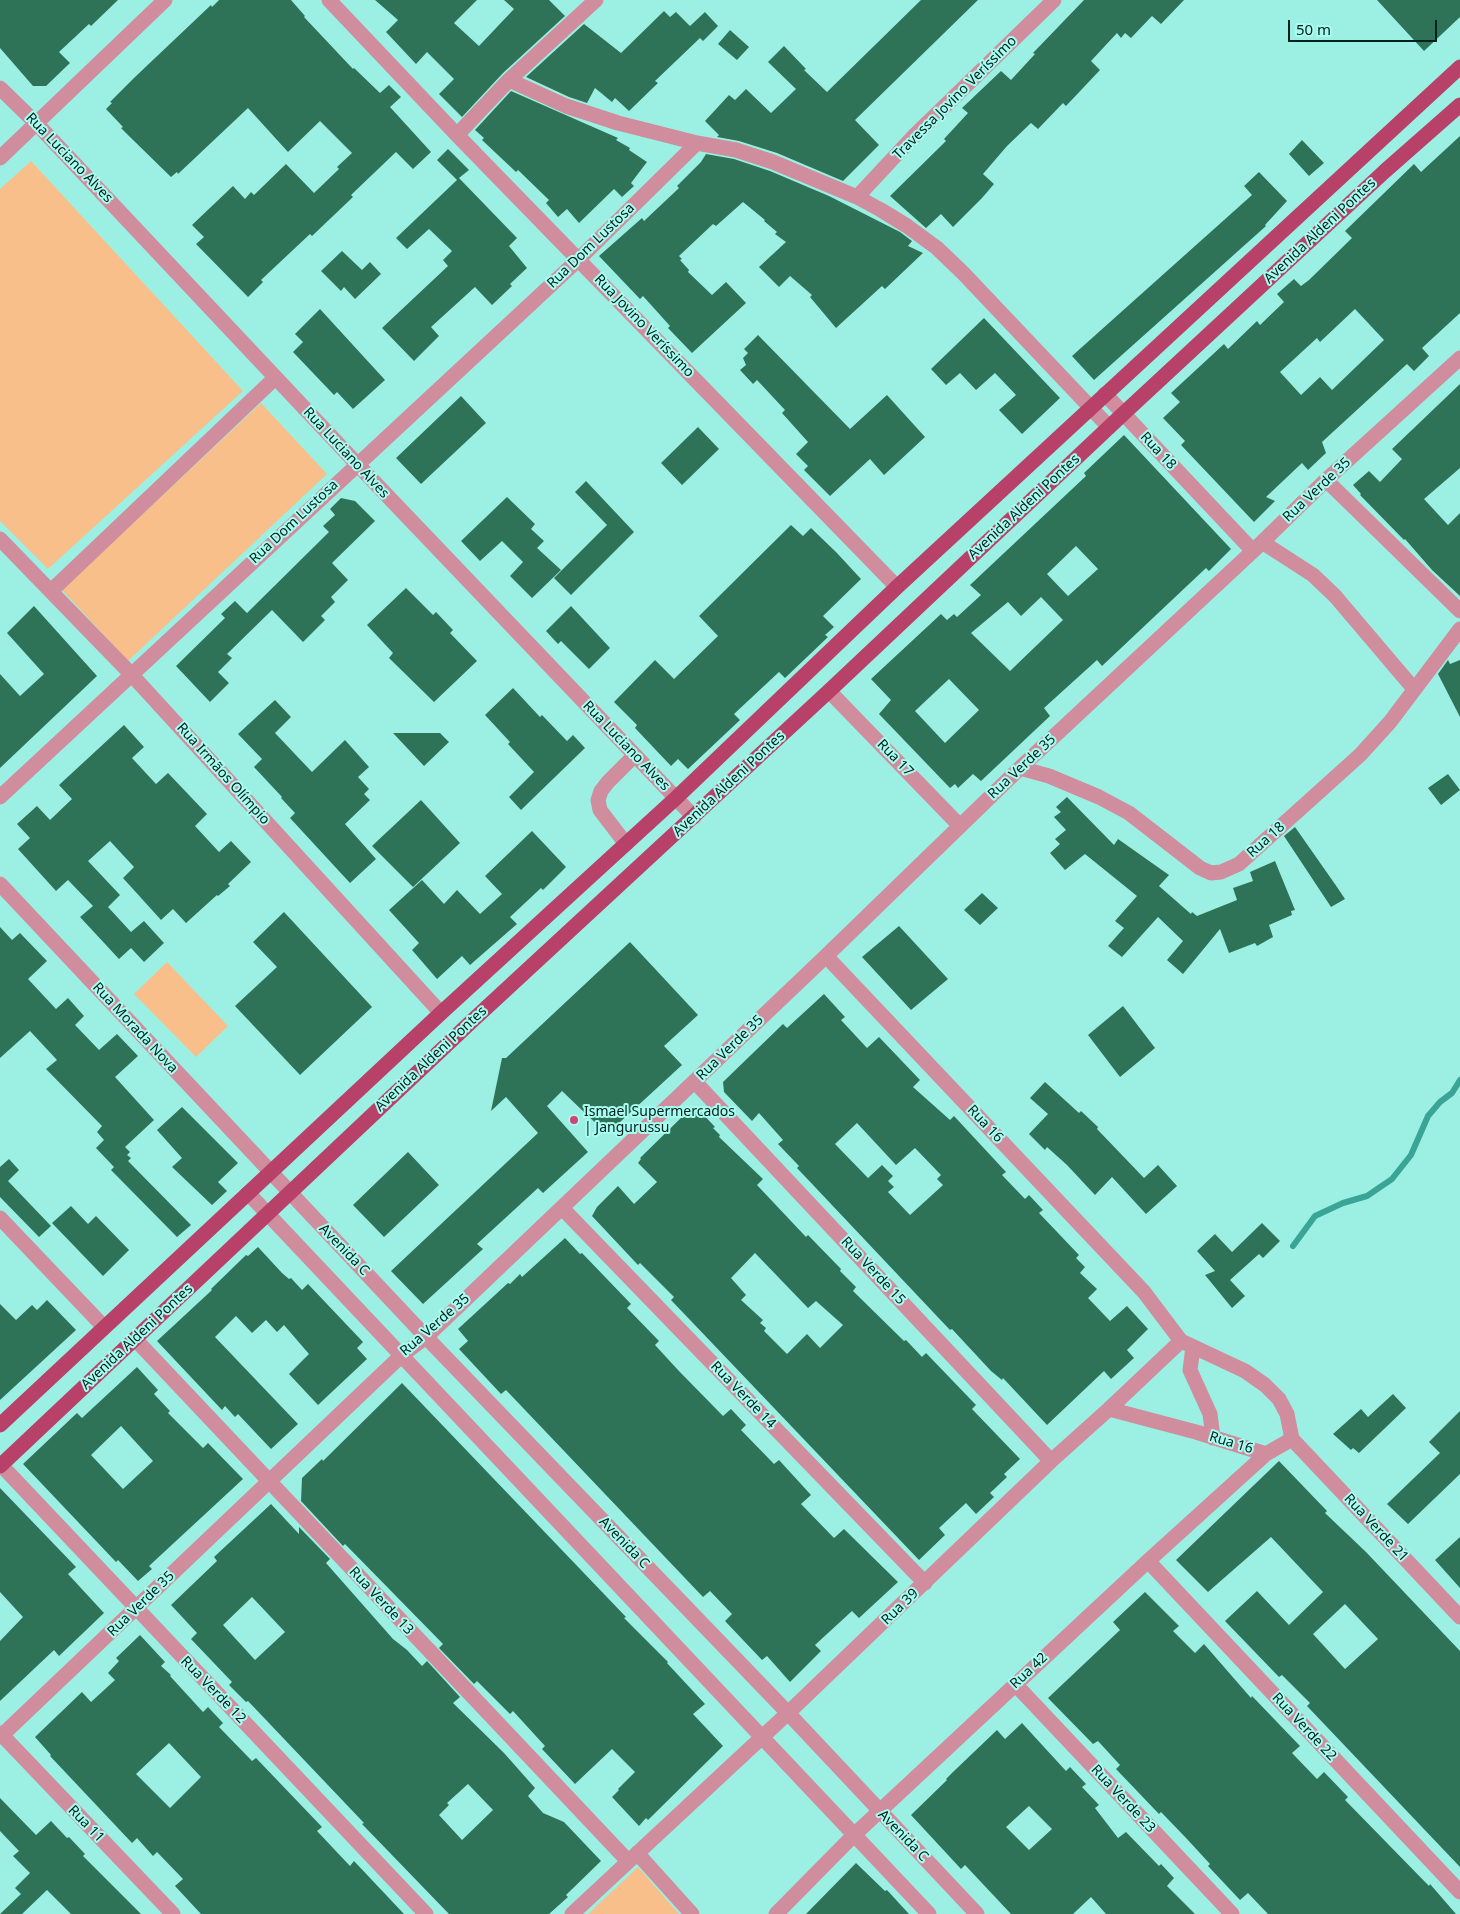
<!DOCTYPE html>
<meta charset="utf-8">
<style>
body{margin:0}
#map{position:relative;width:1460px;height:1914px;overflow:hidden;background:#9cf0e3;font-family:"Noto Sans",sans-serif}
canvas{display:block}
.scale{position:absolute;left:1288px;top:20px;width:149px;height:22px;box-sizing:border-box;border:2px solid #00201c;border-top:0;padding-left:6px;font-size:15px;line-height:18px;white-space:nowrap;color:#00201c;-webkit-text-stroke:4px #a9fdf0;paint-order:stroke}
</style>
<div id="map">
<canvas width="1460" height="1914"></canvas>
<div class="scale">50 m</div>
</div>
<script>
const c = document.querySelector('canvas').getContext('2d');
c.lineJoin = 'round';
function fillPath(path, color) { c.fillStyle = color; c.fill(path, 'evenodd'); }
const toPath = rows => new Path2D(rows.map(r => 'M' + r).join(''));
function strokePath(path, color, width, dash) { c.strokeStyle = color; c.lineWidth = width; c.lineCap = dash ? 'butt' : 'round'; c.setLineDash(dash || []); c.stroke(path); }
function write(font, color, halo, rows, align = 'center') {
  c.font = font + ' "Noto Sans",sans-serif'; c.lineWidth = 4; c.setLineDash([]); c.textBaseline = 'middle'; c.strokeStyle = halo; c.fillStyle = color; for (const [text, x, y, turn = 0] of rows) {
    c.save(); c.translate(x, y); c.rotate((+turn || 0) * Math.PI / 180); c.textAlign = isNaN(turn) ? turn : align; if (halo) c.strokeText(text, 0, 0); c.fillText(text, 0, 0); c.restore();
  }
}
fillPath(toPath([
 [31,161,243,391,48,569,0,521,0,189],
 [261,403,327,474,128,661,62,590],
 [167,962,228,1026,196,1057,134,994],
 [638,1867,679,1914,588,1914]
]), '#f8bf8b');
strokePath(toPath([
 [1293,1246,1315,1216,1343,1203,1367,1196,1392,1179,1411,1155,1428,1116,1440,1102,1452,1093,1460,1080]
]), '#3aa497', 6);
fillPath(toPath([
 [0,0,118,0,91,26,89,24,59,52,70,63,46,86,33,86,0,48],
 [219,0,291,0,305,16,304,17,353,69,354,68,380,93,389,85,401,97,390,107,431,152,413,169,396,152,351,195,353,197,312,236,310,234,261,280,263,282,248,297,196,244,204,237,192,225,233,186,245,199,251,192,254,195,286,164,314,193,339,169,337,167,352,153,320,121,288,152,248,108,178,174,177,172,171,177,130,137,121,128,123,127,106,109,112,103,110,102,135,77,211,5,212,7],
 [375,0,477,0,454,23,479,46,514,9,504,0,549,0,565,16,503,73,462,117,439,94,454,79,427,52,416,64,386,32,398,20],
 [921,0,978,0,855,120,879,145,843,181,777,153,739,141,717,137,719,135,705,121,729,95,735,100,746,89,771,113,796,89,768,62,784,46,806,69,804,70,827,92],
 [1084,0,1184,0,1161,24,1152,16,1131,38,1125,33,1121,38,1117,33,1091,61,1100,70,1066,106,1063,103,1038,129,1031,123,1007,146,983,174,994,184,982,198,953,227,941,214,926,228,890,196,946,141,944,139,968,113,962,108,1001,71,1011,80,1035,54,1033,53],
 [1377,0,1460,0,1460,17,1424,51],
 [664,11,670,17,676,12,690,26,705,12,718,26,703,41,700,38,655,81,658,83,629,111,615,98,612,102,595,88,587,103,569,97,526,77,584,24,621,53],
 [730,30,749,47,737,60,718,44],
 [511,91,618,138,616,140,630,148,629,150,647,162,631,183,634,186,622,197,614,189,579,223,567,209,558,217,546,203,549,200,518,170,516,172,482,140,484,138,475,130],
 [1460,136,1460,313,1422,348,1429,356,1414,371,1407,364,1322,442,1326,453,1308,470,1302,463,1266,497,1275,501,1254,522,1181,445,1185,441,1163,418,1180,402,1171,393,1224,344,1228,349,1257,321,1260,325,1284,302,1277,294,1294,279,1301,286,1309,280,1352,238,1345,231,1414,164,1421,172],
 [1355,309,1384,340,1332,390,1320,377,1301,395,1280,372,1317,338,1320,342],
 [1302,140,1324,163,1309,176,1289,154],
 [448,149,469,170,459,178,517,238,509,246,527,268,510,284,512,286,492,305,475,287,431,327,439,336,414,361,382,328,448,266,443,260,452,251,429,229,407,249,396,238,457,180,437,160],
 [706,154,734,159,770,171,829,196,900,232,912,241,908,246,923,253,885,289,882,286,836,328,810,297,812,295,790,276,779,287,759,267,786,242,775,234,777,232,764,221,765,220,743,202,716,226,713,224,679,256,682,259,680,260,689,270,688,272,712,295,726,282,746,303,692,353,668,328,670,326,643,296,640,299,599,256,642,218,644,221,679,188,677,186,701,162],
 [1259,172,1287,201,1265,225,1266,226,1094,380,1072,356,1252,195,1244,186],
 [342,251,362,270,370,262,381,274,355,299,344,287,341,291,321,271],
 [320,309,385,380,353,409,337,392,334,395,293,352,303,342,295,334],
 [984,318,1060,398,1022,434,999,410,1016,395,995,373,976,390,960,373,946,385,931,369],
 [758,335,850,429,887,395,925,437,884,475,870,459,830,496,804,470,808,466,796,454,808,442,782,413,785,410,757,380,753,384,740,370,746,365,743,358,748,353,744,349],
 [1460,384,1460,468,1424,499,1448,525,1460,513,1460,596,1432,570,1405,539,1404,540,1360,495,1361,494,1353,485,1369,471,1380,482,1402,459,1392,449],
 [461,396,486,423,421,484,396,458],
 [698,427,719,449,682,485,661,463],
 [1124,435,1231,549,1209,571,1206,568,1102,666,1097,660,1044,708,1050,716,981,781,973,774,958,788,955,784,950,788,879,714,891,700,871,679,941,614,947,620,954,614,957,617,981,595,970,585,1086,476,1084,473],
 [1076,546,1098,569,1068,596,1047,574],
 [1041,597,1063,620,1010,671,971,633,1008,602,1021,616],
 [949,679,979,710,945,743,915,711],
 [586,481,634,532,571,595,554,578,607,525,575,492],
 [507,497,535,524,531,529,544,541,537,548,561,570,532,598,510,576,523,562,502,541,480,561,461,541],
 [341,498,355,501,375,521,332,563,348,580,331,597,335,602,321,616,325,620,303,642,272,610,227,654,232,658,218,672,229,683,210,702,176,666,225,618,221,614,235,601,247,613,329,532,323,526,335,515,330,509],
 [791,525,803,536,811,528,836,552,861,579,823,616,834,627,825,635,828,637,785,678,779,672,734,714,740,720,688,769,678,759,671,766,635,728,637,725,614,702,655,660,674,679,718,636,699,616],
 [406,588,433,615,436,612,453,630,450,633,477,661,434,702,389,658,393,653,367,625],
 [34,606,97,676,0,768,0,674,20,696,44,674,7,633],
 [571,606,610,648,589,669,561,641,558,644,546,631],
 [1448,660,1450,664,1460,660,1460,717,1438,674],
 [513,688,540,717,542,715,567,741,573,735,585,748,521,810,509,797,534,772,508,744,510,742,485,715],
 [275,700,291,717,275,733,312,772,345,740,369,767,358,777,369,789,364,794,370,800,345,824,376,859,350,883,290,818,295,813,281,798,282,797,254,767,262,759,238,734],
 [124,725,144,747,132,758,156,784,168,773,207,814,195,826,219,852,231,841,251,862,228,884,230,886,218,896,217,895,186,923,173,909,161,920,123,878,134,867,110,841,88,861,120,895,108,907,131,932,144,921,164,943,144,962,131,948,119,959,80,917,93,906,68,880,56,891,18,849,30,838,17,824,37,806,50,820,72,799,59,785],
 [393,733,440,733,449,742,424,766],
 [1448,774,1460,790,1441,805,1428,788],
 [1067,797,1114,845,1118,839,1169,875,1159,886,1191,914,1192,912,1197,916,1237,900,1233,888,1253,881,1250,872,1275,861,1295,910,1291,911,1292,915,1269,925,1273,937,1257,946,1255,943,1229,953,1220,929,1183,974,1167,960,1183,941,1158,917,1122,957,1108,946,1124,928,1115,921,1137,896,1085,854,1065,870,1050,853,1060,844,1055,839,1066,830,1054,817,1061,812,1056,807],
 [421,800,460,843,413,887,372,846],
 [1295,827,1337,887,1345,899,1331,907,1284,836],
 [532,831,566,867,543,890,541,888,510,917,517,924,470,965,462,956,437,979,412,950,419,943,389,910,422,880,444,904,457,890,480,914,502,894,485,876],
 [982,893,998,908,980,925,964,910],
 [284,912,372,1007,300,1075,235,1006,277,967,253,942],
 [899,926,948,979,911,1010,862,957],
 [0,927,12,940,20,933,47,961,28,979,56,1009,68,998,84,1016,75,1025,99,1050,117,1034,138,1056,115,1077,154,1120,125,1147,130,1152,127,1155,131,1158,128,1161,191,1225,177,1237,111,1170,114,1167,96,1148,104,1140,97,1132,102,1126,46,1069,57,1060,30,1031,0,1058],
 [630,942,698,1015,664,1046,682,1065,607,1134,562,1091,547,1106,588,1152,543,1193,538,1188,477,1244,483,1249,423,1304,391,1271,538,1133,506,1097,491,1111,502,1058,506,1058],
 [824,994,845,1017,841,1020,867,1048,879,1037,920,1080,913,1087,950,1120,954,1116,1006,1172,1002,1175,1025,1199,1029,1195,1043,1210,1039,1213,1079,1255,1076,1258,1085,1267,1080,1273,1097,1289,1088,1298,1110,1321,1127,1306,1148,1329,1127,1350,1134,1358,1111,1379,1104,1371,1047,1425,1003,1378,1002,1380,991,1371,952,1329,950,1330,797,1168,799,1166,778,1144,783,1140,759,1113,752,1121,724,1092,723,1082,783,1024,787,1028],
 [857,1123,896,1165,915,1148,941,1175,937,1179,943,1185,910,1215,888,1192,894,1187,888,1181,893,1176,882,1165,868,1178,835,1144],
 [1123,1006,1155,1048,1120,1077,1088,1035],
 [1045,1082,1079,1113,1081,1111,1098,1127,1097,1129,1144,1178,1158,1165,1177,1186,1146,1214,1112,1177,1095,1195,1067,1165,1047,1147,1045,1150,1029,1134,1048,1114,1030,1098],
 [182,1107,238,1163,218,1182,227,1191,212,1205,172,1167,182,1158,157,1130],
 [693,1110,701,1112,715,1127,713,1128,720,1135,719,1137,763,1179,757,1185,806,1237,808,1235,841,1269,840,1271,856,1287,853,1291,904,1341,906,1340,922,1357,926,1353,976,1405,972,1409,1020,1459,1004,1474,1007,1477,990,1493,994,1497,976,1514,966,1503,939,1528,945,1535,919,1560,671,1300,674,1297,640,1263,638,1265,592,1216,597,1207,618,1186,634,1204,657,1182,638,1163,641,1159,640,1158,685,1114,687,1116],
 [755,1253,808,1308,816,1301,843,1325,820,1348,807,1334,787,1354,764,1331,766,1328,760,1323,763,1320,741,1300,746,1295,731,1278],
 [408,1152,439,1185,384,1237,353,1205],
 [9,1159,19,1170,8,1181,51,1226,39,1237,0,1197,0,1167],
 [71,1206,88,1224,96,1216,129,1250,103,1276,52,1223],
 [1262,1223,1280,1241,1263,1258,1259,1254,1230,1280,1245,1296,1232,1308,1205,1275,1215,1271,1197,1251,1215,1234,1232,1252],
 [565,1238,580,1254,582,1253,631,1304,627,1308,659,1341,655,1345,678,1370,723,1416,731,1409,746,1425,741,1430,774,1464,779,1460,811,1495,801,1504,834,1538,844,1529,898,1582,859,1618,852,1611,815,1645,821,1651,790,1682,767,1656,762,1660,725,1621,732,1614,710,1591,703,1597,506,1390,501,1394,459,1349,468,1341,458,1329,508,1283,510,1284,520,1274,522,1277],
 [258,1247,282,1273,289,1279,291,1278,302,1290,308,1284,363,1342,357,1348,367,1359,318,1405,289,1374,309,1354,284,1325,277,1332,266,1320,252,1333,236,1316,215,1337,298,1424,271,1449,238,1414,235,1417,225,1406,222,1410,157,1341,212,1290,211,1289,246,1255,248,1256],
 [47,1300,76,1330,0,1400,0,1304,16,1320,32,1305,37,1310],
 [137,1367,158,1390,154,1394,170,1411,168,1413,203,1448,208,1443,243,1479,149,1566,152,1569,138,1581,118,1560,116,1562,23,1464,77,1413,82,1418],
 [121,1426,153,1461,123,1489,91,1455],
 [402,1383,626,1617,624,1618,668,1662,667,1663,705,1704,693,1714,723,1746,648,1820,646,1818,639,1826,612,1797,619,1790,618,1789,635,1772,612,1749,575,1784,542,1749,545,1746,513,1711,510,1714,477,1681,474,1684,439,1648,443,1644,345,1544,343,1546,301,1501,302,1478,322,1459,323,1461],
 [1393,1394,1406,1408,1359,1453,1353,1448,1351,1450,1333,1434,1361,1409,1368,1417],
 [1460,1411,1460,1474,1408,1524,1387,1504,1440,1453,1429,1442],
 [1279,1461,1327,1511,1325,1513,1366,1552,1460,1651,1460,1867,1307,1706,1310,1703,1282,1675,1279,1677,1225,1621,1257,1591,1289,1625,1323,1592,1271,1537,1208,1592,1176,1560],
 [1345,1604,1378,1639,1345,1669,1313,1634],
 [0,1488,76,1567,68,1574,104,1613,59,1656,54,1650,0,1701,0,1641,23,1617,0,1592],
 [271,1504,299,1534,299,1527,330,1559,326,1563,393,1639,407,1650,422,1666,427,1661,460,1697,453,1703,504,1753,535,1788,528,1796,543,1813,564,1822,601,1861,566,1895,568,1897,549,1914,449,1914,362,1824,364,1823,248,1701,246,1702,229,1685,232,1682,191,1639,197,1633,171,1605,217,1561,214,1557],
 [252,1597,285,1632,255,1660,223,1625],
 [468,1784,493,1810,462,1840,439,1815,449,1805,447,1803],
 [1460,1537,1460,1588,1435,1560],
 [1145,1592,1179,1626,1173,1631,1195,1653,1204,1644,1251,1698,1252,1696,1300,1746,1292,1753,1317,1779,1324,1772,1348,1797,1345,1800,1429,1886,1430,1884,1456,1914,1268,1914,1248,1893,1240,1900,1208,1866,1210,1864,1187,1839,1161,1812,1159,1814,1116,1769,1120,1765,1098,1741,1093,1744,1048,1698,1120,1630,1113,1622],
 [140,1635,165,1662,161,1666,171,1675,170,1676,203,1712,208,1707,223,1723,219,1727,252,1761,256,1758,322,1827,317,1831,350,1866,354,1861,404,1914,201,1914,175,1886,183,1879,157,1852,153,1856,137,1838,132,1843,50,1756,51,1755,35,1737,82,1692,91,1702,115,1680,108,1673,119,1661,116,1658],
 [169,1743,201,1777,170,1808,136,1774],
 [1022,1723,1066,1771,1070,1767,1086,1784,1082,1787,1099,1805,1095,1808,1118,1838,1126,1832,1159,1866,1161,1864,1174,1878,1167,1886,1195,1914,1106,1914,1091,1897,1073,1914,1011,1914,965,1865,961,1869,911,1815,947,1780,946,1779,953,1772,997,1730,1005,1739],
 [1029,1806,1052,1829,1029,1850,1006,1827],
 [0,1798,36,1835,51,1821,67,1838,69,1837,85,1854,83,1856,141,1914,71,1914,47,1890,22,1914,0,1914,21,1894,15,1888,30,1873,13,1856,19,1851,0,1831],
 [856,1863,885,1891,887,1890,909,1914,806,1914]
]), '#2e7357');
strokePath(toPath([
 [329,0,457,135,897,587],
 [509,80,566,106,618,123,697,143,736,150,773,162,857,197,881,210,907,226,937,248,964,274,1109,427],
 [0,88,37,124,357,464,694,817],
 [457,135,509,80,596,0],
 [0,158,165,0],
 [857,197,912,138,1054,0],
 [1105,394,1253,551],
 [1326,480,1460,611],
 [0,539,131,674,441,1013],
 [1262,542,1313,575,1335,596,1414,689],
 [51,591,275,378],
 [829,691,960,826],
 [1020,768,1049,776,1099,797,1129,813,1200,868,1211,873,1221,872,1239,864,1360,755,1390,722,1460,629],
 [0,797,579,259,697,143],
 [626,844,600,810,598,800,601,791,608,782,635,755],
 [0,884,426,1337,788,1713,977,1914],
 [695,1082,1051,1461],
 [248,1193,929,1914],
 [562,1208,925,1583],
 [0,1218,104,1327],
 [135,1339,628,1861],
 [1181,1341,1245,1371,1265,1385,1279,1399,1287,1414,1292,1439],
 [1193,1347,1190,1370,1210,1414,1213,1438],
 [1109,1409,1196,1432,1266,1454],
 [1292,1439,1460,1617],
 [1,1465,426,1914],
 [1148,1561,1460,1892],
 [1015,1684,1232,1914],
 [0,1733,173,1914],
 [0,1737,402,1355,426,1337,826,956,1020,768,1253,551,1326,480,1460,358],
 [637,1853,692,1914],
 [572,1914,788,1713,1051,1461,1109,1409,1181,1341,1144,1292,826,956],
 [776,1914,854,1835,1148,1561,1266,1454,1292,1439]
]), '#cf8d9d', 15);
strokePath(toPath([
 [0,1425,441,1013,676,798,897,587,1460,67],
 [0,1466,472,1021,829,691,1123,414,1385,171,1460,105]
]), '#b74168', 15);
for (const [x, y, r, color] of [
 [574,1120,5,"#d14474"]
]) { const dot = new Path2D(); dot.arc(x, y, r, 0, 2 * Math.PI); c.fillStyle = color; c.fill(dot); strokePath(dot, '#a9fdf0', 2); }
write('14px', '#00201c', '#a9fdf0', [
 ["Travessa Jovino Veríssimo",955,98,-45],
 ["Rua Luciano Alves",69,158,46],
 ["Avenida Aldeni Pontes",1320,231,-43],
 ["Rua Dom Lustosa",591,246,-44],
 ["Rua Jovino Veríssimo",644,326,46],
 ["Rua 18",1158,451,47],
 ["Rua Luciano Alves",346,453,47],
 ["Rua Verde 35",1317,490,-43],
 ["Avenida Aldeni Pontes",1024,507,-43],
 ["Rua Dom Lustosa",294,522,-43],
 ["Rua Luciano Alves",626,746,46],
 ["Rua 17",895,758,46],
 ["Rua Verde 35",1022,767,-43],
 ["Rua Irmãos Olímpio",223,774,48],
 ["Avenida Aldeni Pontes",729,784,-43],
 ["Rua 18",1266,840,-42],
 ["Rua Morada Nova",135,1028,47],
 ["Rua Verde 35",730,1048,-44],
 ["Avenida Aldeni Pontes",431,1059,-43],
 ["Rua 16",985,1124,47],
 ["Avenida C",344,1250,46],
 ["Rua Verde 15",873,1271,47],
 ["Rua Verde 35",435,1325,-41],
 ["Avenida Aldeni Pontes",137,1337,-43],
 ["Rua Verde 14",743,1395,46],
 ["Rua 16",1231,1443,17],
 ["Rua Verde 21",1376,1528,47],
 ["Avenida C",624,1543,46],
 ["Rua Verde 13",381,1601,47],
 ["Rua Verde 35",141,1604,-44],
 ["Rua 39",900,1607,-44],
 ["Rua 42",1029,1671,-43],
 ["Rua Verde 12",213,1690,46],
 ["Rua Verde 22",1304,1727,47],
 ["Rua Verde 23",1123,1799,47],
 ["Rua 11",86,1824,46],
 ["Avenida C",903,1836,46]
]);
write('14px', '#00201c', '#a9fdf0', [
 ["Ismael Supermercados",584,1112],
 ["| Jangurussu",584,1128]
], 'left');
</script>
